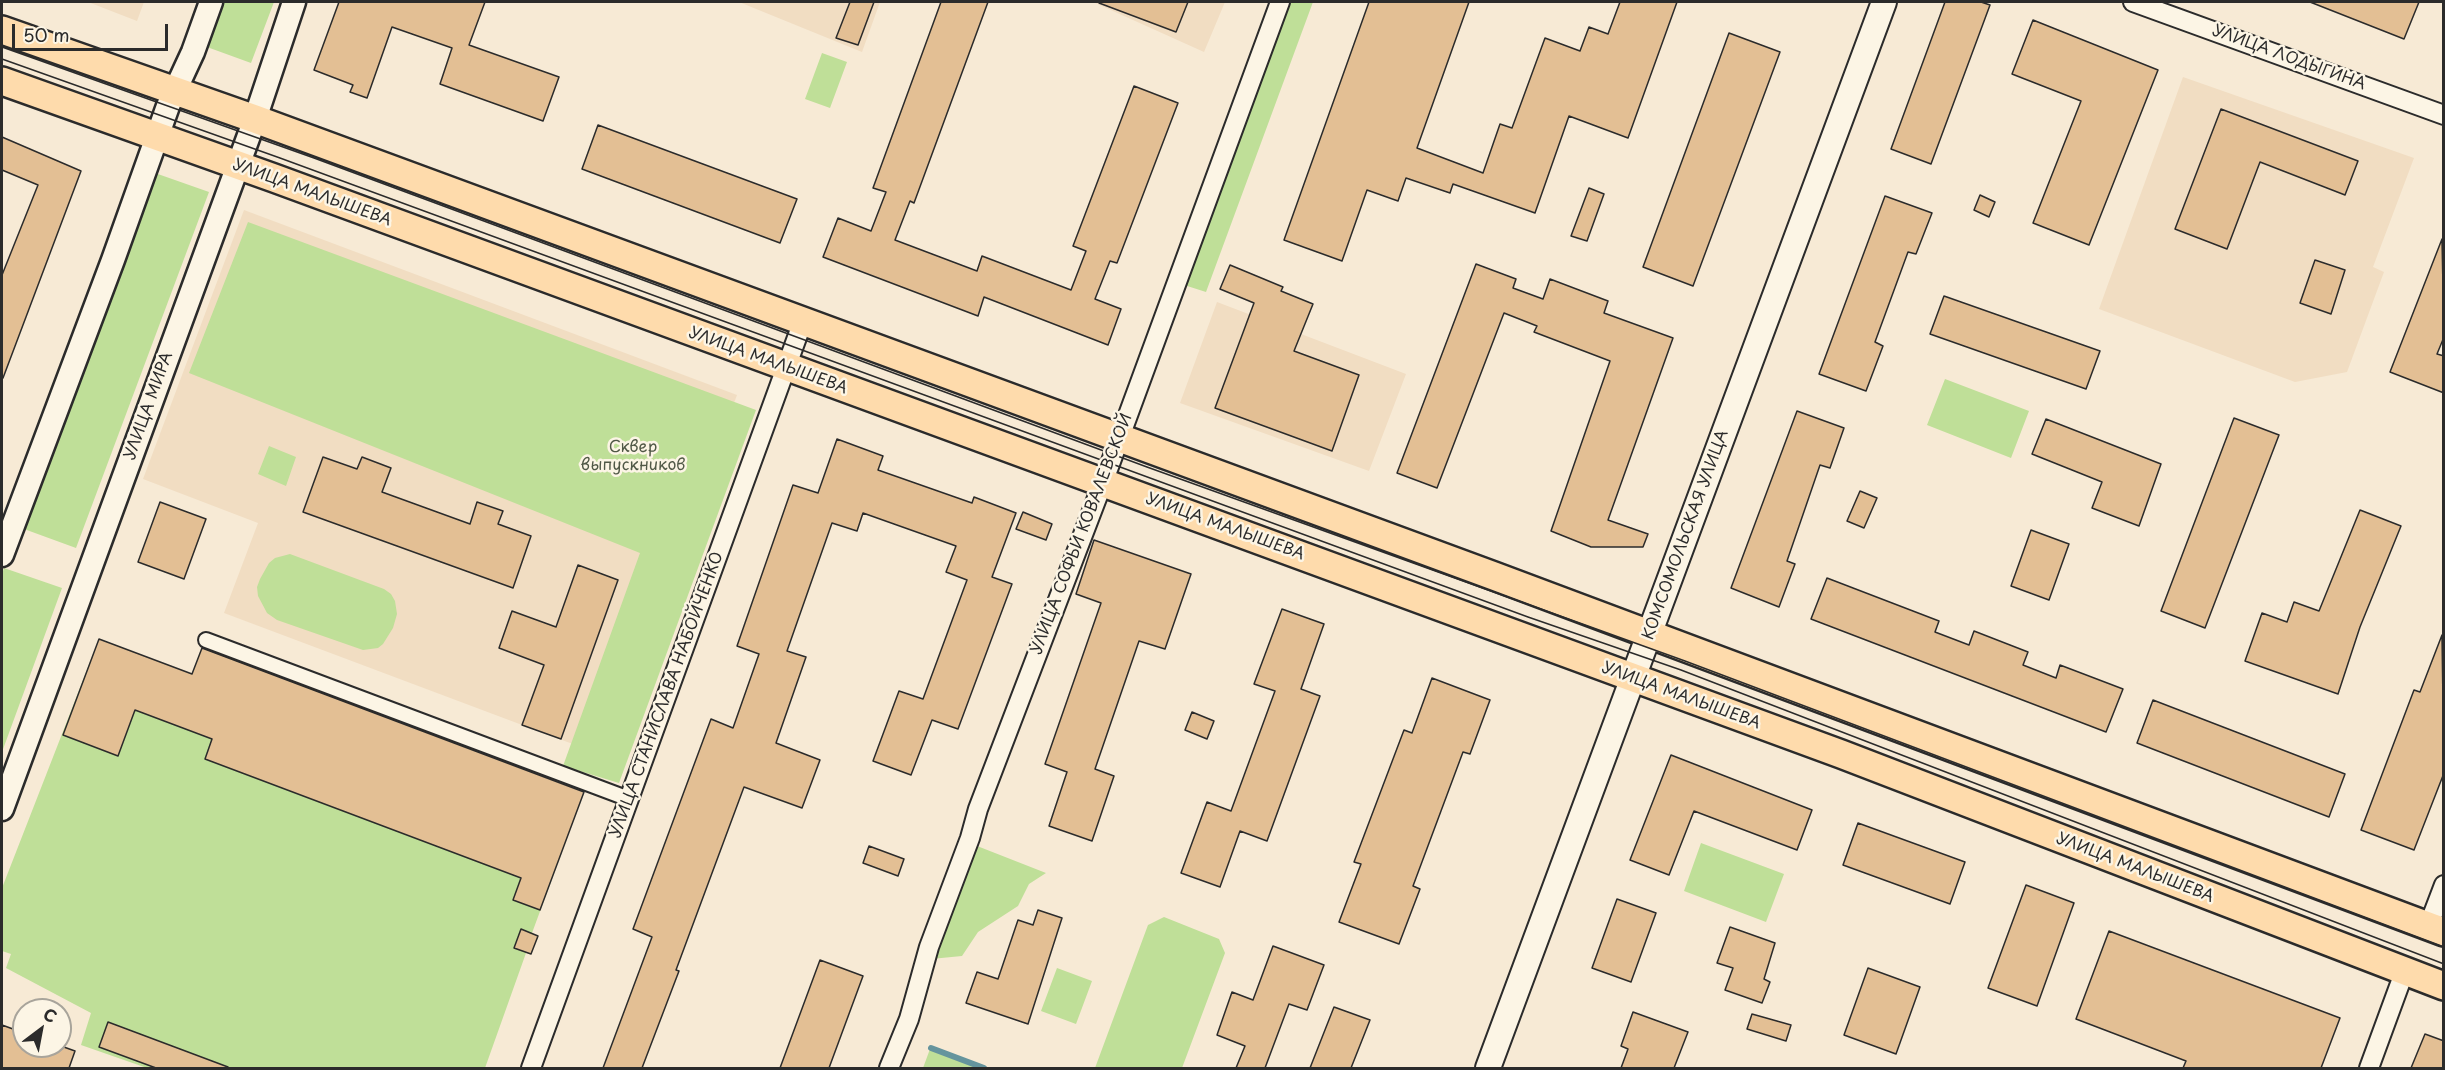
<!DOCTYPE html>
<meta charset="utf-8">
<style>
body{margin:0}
#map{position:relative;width:2445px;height:1070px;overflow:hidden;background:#f7ead5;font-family:"Playpen Sans",sans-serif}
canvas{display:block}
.frame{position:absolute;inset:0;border:3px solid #2b2b2b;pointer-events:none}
.north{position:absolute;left:12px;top:998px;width:60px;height:60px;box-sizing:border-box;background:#fcf5e5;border:2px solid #a8a49b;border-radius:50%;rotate:32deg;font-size:16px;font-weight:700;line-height:24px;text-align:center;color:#2b2b2b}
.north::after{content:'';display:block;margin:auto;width:21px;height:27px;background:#2b2b2b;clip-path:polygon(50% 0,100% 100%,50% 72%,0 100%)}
.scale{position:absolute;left:12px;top:24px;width:156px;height:27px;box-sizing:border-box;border:3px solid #2b2b2b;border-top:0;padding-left:8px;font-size:18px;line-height:21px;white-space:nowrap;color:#2b2b2b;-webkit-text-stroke:4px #fcf5e5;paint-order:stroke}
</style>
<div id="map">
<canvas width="2445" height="1070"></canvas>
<div class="frame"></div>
<div class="north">С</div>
<div class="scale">50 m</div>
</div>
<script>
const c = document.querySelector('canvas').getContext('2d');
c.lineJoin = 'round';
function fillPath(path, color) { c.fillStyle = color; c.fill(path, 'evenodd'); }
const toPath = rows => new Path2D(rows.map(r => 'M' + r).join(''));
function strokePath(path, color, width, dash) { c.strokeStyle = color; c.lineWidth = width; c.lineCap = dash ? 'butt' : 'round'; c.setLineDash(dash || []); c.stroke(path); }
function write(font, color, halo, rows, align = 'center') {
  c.font = font + ' "Playpen Sans",sans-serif'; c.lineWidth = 5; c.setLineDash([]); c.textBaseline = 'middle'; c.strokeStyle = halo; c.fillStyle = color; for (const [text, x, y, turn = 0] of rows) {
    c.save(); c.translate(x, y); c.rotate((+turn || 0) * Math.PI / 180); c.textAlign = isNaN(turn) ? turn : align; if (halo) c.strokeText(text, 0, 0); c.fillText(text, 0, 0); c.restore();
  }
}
fillPath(toPath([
 [88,2,144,2,137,21],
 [739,2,880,2,862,52],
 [1093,2,1225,2,1204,52],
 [2183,77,2414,158,2373,267,2384,272,2347,372,2295,382,2099,309],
 [244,210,737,395,602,755,224,613,258,523,143,479],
 [1217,302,1406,374,1369,471,1180,403]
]), '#f1ddc2');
fillPath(toPath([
 [223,2,274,2,251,63,207,47],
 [1288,2,1313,2,1206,292,1184,285],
 [822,53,847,62,830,108,805,99],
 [155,173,209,192,76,548,24,529],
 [248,222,756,410,619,783,563,766,640,553,189,373],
 [1945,379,2029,411,2011,458,1927,425],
 [269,446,296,457,286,486,258,474],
 [290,554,384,589,391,594,395,601,397,614,393,628,383,644,378,648,363,650,277,620,267,613,258,596,257,587,260,579,269,563,275,558],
 [4,568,62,588,2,752,2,574],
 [99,639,192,674,202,648,584,792,532,933,538,936,531,954,526,953,485,1068,147,1068,81,1045,91,1013,6,968,11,954,2,951,2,888],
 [1701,843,1784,874,1766,922,1684,891],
 [972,844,1046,873,1029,884,1018,906,978,932,962,956,931,959],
 [1164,917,1219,939,1225,953,1182,1068,1095,1068,1148,925],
 [1057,968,1092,981,1076,1024,1041,1011],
 [930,1049,981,1068,923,1068]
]), '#bfdf98');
strokePath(toPath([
 [931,1048,984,1068]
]), '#65949d', 6);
const building = toPath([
 [339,2,485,2,469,45,559,77,543,121,440,84,452,48,392,27,367,98,350,92,353,85,314,70,339,2],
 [850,2,874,2,858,45,836,38,850,2],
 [941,2,988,2,914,203,910,201,895,240,977,271,982,256,1071,290,1086,251,1073,246,1134,86,1178,103,1117,263,1110,261,1095,299,1121,309,1108,345,984,297,978,316,823,257,838,218,871,231,886,192,873,188,941,2],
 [1100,2,1188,2,1176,32,1099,3,1100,2],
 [1369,2,1469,2,1417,148,1483,173,1500,124,1512,128,1545,38,1580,51,1589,27,1608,34,1620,2,1677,2,1628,138,1569,116,1535,213,1453,184,1450,193,1406,178,1398,201,1367,190,1342,261,1284,240,1369,2],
 [1945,2,1981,2,1990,5,1931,164,1891,149,1945,2],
 [2310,2,2419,2,2404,39,2310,2],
 [2033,20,2158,70,2089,245,2033,223,2081,101,2012,74,2033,20],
 [1729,33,1780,52,1693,286,1643,267,1729,33],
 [2221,109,2358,161,2345,195,2260,162,2227,249,2175,229,2221,109],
 [598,125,797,199,780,243,582,169,598,125],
 [2,137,81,171,3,378,2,377,2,275,38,185,2,170,2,137],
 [1589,188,1604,194,1587,241,1571,236,1589,188],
 [1980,195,1995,202,1989,217,1974,210,1980,195],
 [1885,196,1932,213,1916,254,1908,252,1875,342,1883,346,1866,391,1819,374,1885,196],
 [2442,239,2444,337,2437,354,2444,356,2444,393,2390,372,2442,239],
 [2315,260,2345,270,2331,314,2300,303,2315,260],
 [1476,264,1516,279,1513,288,1543,299,1550,279,1608,301,1604,313,1673,338,1608,520,1648,534,1643,547,1591,547,1551,531,1610,361,1534,332,1537,326,1504,313,1437,488,1397,473,1476,264],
 [1230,265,1283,287,1281,291,1313,304,1294,351,1359,375,1332,451,1215,408,1254,303,1220,289,1230,265],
 [1944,296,2100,351,2086,389,1930,334,1944,296],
 [1797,411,1844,428,1830,468,1820,465,1787,561,1795,564,1779,607,1731,588,1797,411],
 [2234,418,2279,435,2205,628,2161,611,2234,418],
 [2046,419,2161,464,2139,526,2092,508,2102,482,2032,454,2046,419],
 [837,439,883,456,878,470,972,503,974,497,1016,513,992,577,1012,584,958,729,932,720,911,775,873,761,899,691,923,699,967,580,946,572,956,546,863,513,857,531,832,523,787,651,806,657,776,743,820,760,802,808,744,787,676,970,679,971,642,1068,603,1068,652,937,633,929,711,719,733,728,759,654,737,646,793,485,818,493,837,439],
 [323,457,357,469,362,457,391,468,382,492,470,524,477,502,503,511,498,524,531,536,513,588,303,512,323,457],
 [1860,491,1877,498,1864,528,1847,521,1860,491],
 [160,502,206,519,184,579,138,562,160,502],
 [2360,510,2401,526,2360,627,2338,694,2245,661,2262,613,2287,622,2294,602,2319,611,2360,510],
 [1023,512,1052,524,1046,540,1016,529,1023,512],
 [2031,530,2069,544,2049,600,2011,586,2031,530],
 [1094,540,1191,574,1165,649,1139,641,1095,769,1114,776,1092,841,1049,826,1067,772,1045,764,1101,603,1076,594,1094,540],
 [578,565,618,580,561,739,522,725,544,665,499,648,512,611,556,627,578,565],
 [1827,578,1939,621,1935,632,1969,645,1974,631,2028,652,2023,665,2056,678,2060,665,2123,689,2106,732,1811,619,1827,578],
 [1282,609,1324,624,1301,689,1320,696,1267,841,1240,831,1220,887,1181,873,1207,802,1231,811,1275,691,1254,684,1282,609],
 [2442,635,2444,773,2414,850,2361,830,2414,690,2420,692,2442,635],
 [99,639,192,674,202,648,584,792,540,910,513,900,521,878,205,759,212,739,135,710,118,756,63,735,99,639],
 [1432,678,1490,700,1470,754,1463,752,1413,886,1420,889,1399,944,1339,922,1361,864,1354,862,1404,730,1412,733,1432,678],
 [2153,700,2345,774,2329,817,2137,743,2153,700],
 [1192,712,1214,721,1207,739,1185,730,1192,712],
 [1671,755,1812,810,1797,850,1694,811,1669,875,1630,860,1671,755],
 [1858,823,1965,862,1950,904,1843,865,1858,823],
 [869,846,904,859,898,876,863,863,869,846],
 [2026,885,2074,903,2037,1006,1988,988,2026,885],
 [1617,899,1656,913,1631,982,1592,968,1617,899],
 [1038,910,1062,918,1028,1024,966,1003,977,972,998,979,1018,920,1033,925,1038,910],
 [1730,927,1775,943,1764,979,1770,982,1762,1003,1725,990,1733,968,1717,963,1730,927],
 [521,929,538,936,531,954,514,948,521,929],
 [2109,931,2340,1018,2321,1068,2183,1068,2186,1061,2076,1019,2109,931],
 [1273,946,1324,965,1307,1010,1289,1004,1265,1068,1236,1068,1245,1046,1217,1035,1232,992,1253,1000,1273,946],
 [820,960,863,976,829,1068,780,1068,820,960],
 [1868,968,1920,987,1896,1054,1844,1035,1868,968],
 [1334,1007,1370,1020,1351,1068,1310,1068,1334,1007],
 [1633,1012,1688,1032,1674,1068,1621,1068,1628,1049,1621,1046,1633,1012],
 [1752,1014,1791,1025,1786,1041,1747,1029,1752,1014],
 [108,1022,228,1067,228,1068,156,1068,99,1047,108,1022],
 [2,1025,24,1033,24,1046,61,1046,75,1051,69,1068,2,1068,2,1025],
 [2425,1034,2444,1041,2444,1068,2411,1068,2425,1034]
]);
fillPath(building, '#e3bf94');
strokePath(building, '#2b2b2b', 1.5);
const pedestrian = toPath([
 [206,640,629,799]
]);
const minor = toPath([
 [2133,2,2444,115],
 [2428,927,2444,885],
 [531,1068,803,321],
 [889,1068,909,1019,929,947,970,838,978,809,1110,464,1280,2],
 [2369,1068,2405,970]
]);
const tertiary = toPath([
 [2,555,113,260,168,106,193,52,211,2],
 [2,809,255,119,294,2]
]);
const secondary = toPath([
 [1488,1068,1884,2]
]);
const primary = toPath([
 [2,30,255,119,1494,576,2444,932],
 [2,81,274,178,1841,754,2444,986]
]);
strokePath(pedestrian, '#2b2b2b', 18);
strokePath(minor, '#2b2b2b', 22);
strokePath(tertiary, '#2b2b2b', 27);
strokePath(secondary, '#2b2b2b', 28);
strokePath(primary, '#2b2b2b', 32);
strokePath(pedestrian, '#fcf5e5', 14);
strokePath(minor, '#fcf5e5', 18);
strokePath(tertiary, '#fcf5e5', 22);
strokePath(secondary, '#fcf5e5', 24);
strokePath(primary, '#fedbac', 27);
strokePath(toPath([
 [2,47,314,158,1147,467,1685,661,2444,947],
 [2,59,280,158,1528,617,1681,670,2444,964]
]), '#2b2b2b', 1.5);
write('16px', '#2b2b2b', '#fcf5e5', [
 ["УЛИЦА ЛОДЫГИНА",2289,58,20],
 ["УЛИЦА МАЛЫШЕВА",312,193,20],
 ["УЛИЦА МАЛЫШЕВА",768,361,20],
 ["УЛИЦА МИРА",149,406,-70],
 ["УЛИЦА МАЛЫШЕВА",1225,527,20],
 ["УЛИЦА СОФЬИ КОВАЛЕВСКОЙ",1082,534,-69],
 ["КОМСОМОЛЬСКАЯ УЛИЦА",1686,535,-70],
 ["УЛИЦА СТАНИСЛАВА НАБОЙЧЕНКО",667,695,-70],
 ["УЛИЦА МАЛЫШЕВА",1681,696,20],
 ["УЛИЦА МАЛЫШЕВА",2135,868,21]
]);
write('16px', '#505846', '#fcf5e5', [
 ["Сквер",633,448],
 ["выпускников",633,466]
]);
</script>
